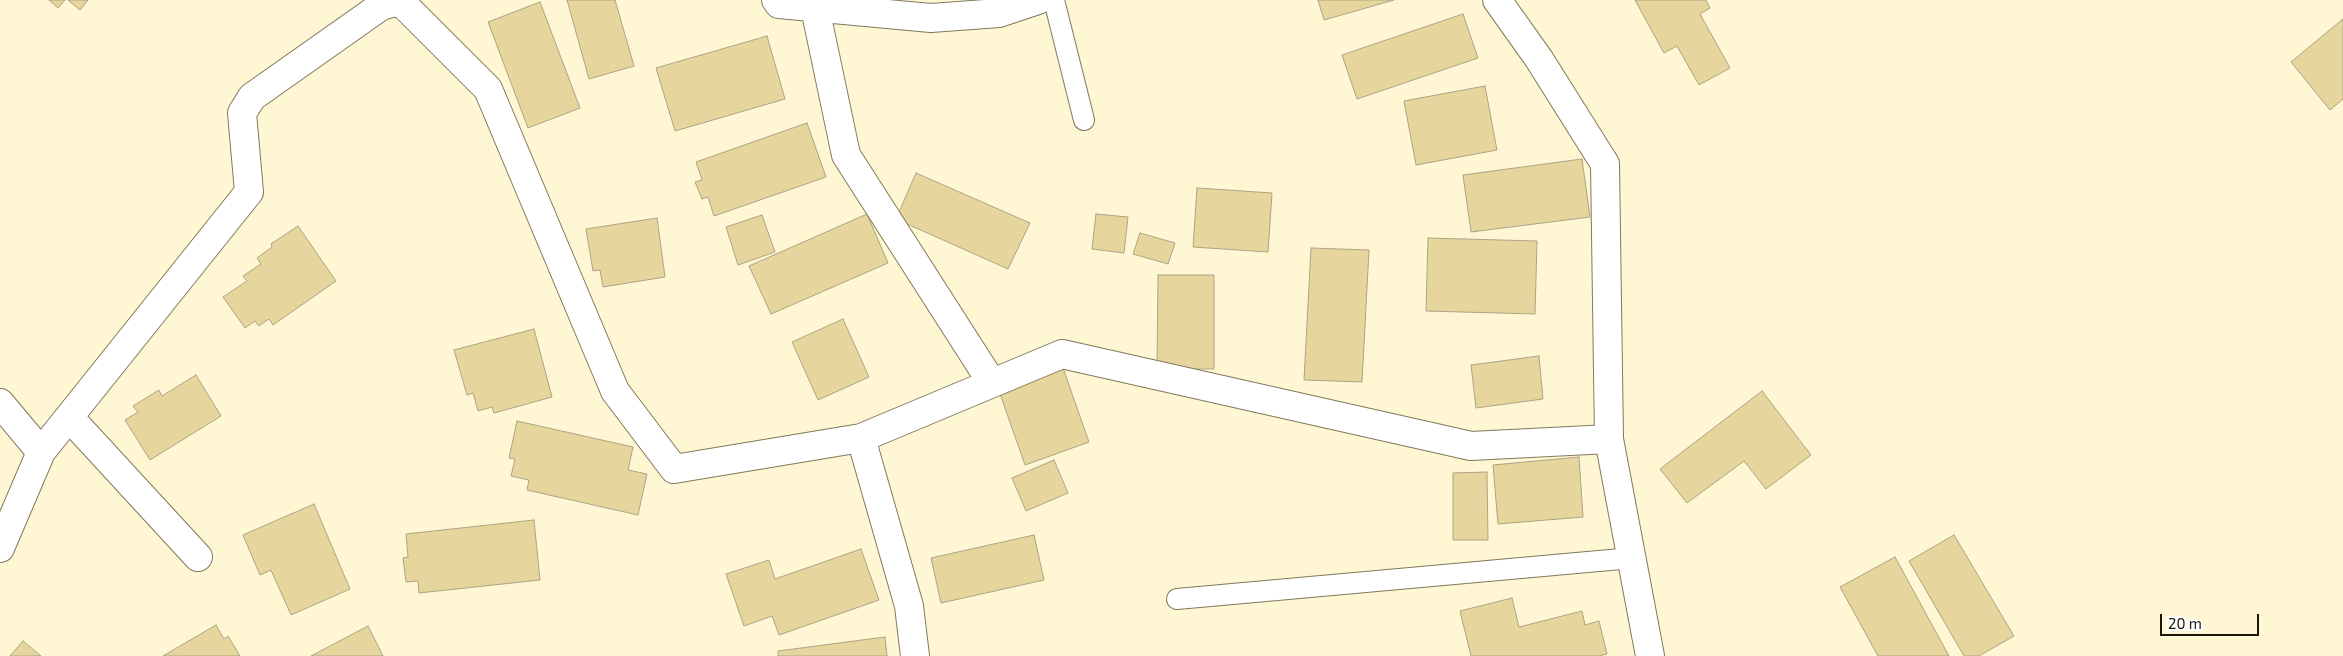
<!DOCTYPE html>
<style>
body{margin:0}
#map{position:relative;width:2343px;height:656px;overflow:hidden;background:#fff6d4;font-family:"Exo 2",sans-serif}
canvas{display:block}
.scale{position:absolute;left:2160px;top:614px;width:99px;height:22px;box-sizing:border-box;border:2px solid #19160a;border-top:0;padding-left:6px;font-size:15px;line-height:18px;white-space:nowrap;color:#19160a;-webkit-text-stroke:4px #fff;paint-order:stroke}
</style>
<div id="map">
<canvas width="2343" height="656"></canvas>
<div class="scale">20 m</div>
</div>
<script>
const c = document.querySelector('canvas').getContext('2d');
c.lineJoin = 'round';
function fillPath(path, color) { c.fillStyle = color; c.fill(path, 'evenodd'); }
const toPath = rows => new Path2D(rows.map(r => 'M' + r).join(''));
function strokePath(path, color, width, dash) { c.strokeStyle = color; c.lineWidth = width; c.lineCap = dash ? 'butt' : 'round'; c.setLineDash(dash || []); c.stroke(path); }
const building = toPath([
 [49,0,65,0,58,8,49,0],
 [68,0,88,0,80,10,68,0],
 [567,0,615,0,634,66,589,79,567,0],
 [1318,0,1394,0,1324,20,1318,0],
 [1635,0,1706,0,1710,8,1700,14,1730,68,1699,85,1677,46,1664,53,1635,0],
 [540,2,580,108,528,128,488,22,540,2],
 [1463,14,1478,58,1357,99,1342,55,1463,14],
 [2343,19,2343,99,2330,110,2291,62,2343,19],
 [767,36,785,99,675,131,656,68,767,36],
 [1485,86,1497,150,1416,165,1404,101,1485,86],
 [807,123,826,177,714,216,708,197,702,199,695,182,702,180,696,162,807,123],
 [1582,159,1590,217,1471,232,1463,175,1582,159],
 [916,173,1030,223,1008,269,896,219,916,173],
 [1197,188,1272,193,1268,252,1193,247,1197,188],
 [867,214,888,263,771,314,749,266,867,214],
 [1096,214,1128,217,1124,253,1092,249,1096,214],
 [762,215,775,252,738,265,726,227,762,215],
 [657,218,665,277,603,287,600,270,593,271,586,229,657,218],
 [298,226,336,281,273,325,269,319,259,326,255,321,245,328,223,297,247,281,243,276,261,264,257,258,272,247,271,244,298,226],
 [1140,233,1175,243,1168,264,1133,254,1140,233],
 [1428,238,1537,241,1535,314,1426,311,1428,238],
 [1311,248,1369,250,1362,382,1304,380,1311,248],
 [1158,275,1214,275,1214,369,1157,369,1158,275],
 [843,319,869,377,818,400,792,342,843,319],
 [534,329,552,397,494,413,492,407,478,411,473,393,467,395,454,350,534,329],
 [1539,356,1543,399,1476,408,1471,365,1539,356],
 [1063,368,1089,442,1025,465,999,391,1063,368],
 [196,375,221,416,150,460,125,420,138,412,133,406,159,390,162,396,196,375],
 [1762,391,1811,455,1766,489,1744,461,1687,503,1660,469,1762,391],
 [517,421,633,447,628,470,647,474,638,515,527,490,529,480,511,476,515,459,509,458,517,421],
 [1579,457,1583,517,1498,524,1493,465,1579,457],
 [1054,460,1068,493,1026,511,1012,478,1054,460],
 [1487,472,1488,540,1453,540,1453,473,1487,472],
 [314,504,350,589,291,615,271,570,260,575,243,535,314,504],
 [534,520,540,580,419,593,418,581,406,582,403,558,408,557,406,534,534,520],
 [1034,535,1044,580,941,603,931,558,1034,535],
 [1954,535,2014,636,1979,656,1964,656,1909,561,1954,535],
 [861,549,879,600,779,635,772,616,744,626,726,574,769,560,775,579,861,549],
 [1895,557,1949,656,1878,656,1840,587,1895,557],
 [1512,598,1519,627,1582,611,1585,625,1599,621,1607,654,1599,656,1471,656,1460,611,1512,598],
 [216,625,224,639,228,636,240,656,163,656,216,625],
 [368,626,383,656,311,656,368,626],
 [885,637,887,656,778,656,778,651,885,637],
 [23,641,41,656,10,656,23,641]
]);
fillPath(building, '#e6d69d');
strokePath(building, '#aca384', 1);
const lane = toPath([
 [1054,0,1084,120],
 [1177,599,1632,558]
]);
const street = toPath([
 [776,0,779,4,931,18,999,13,1038,0],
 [1497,0,1539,59,1605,164,1609,439,1650,656],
 [815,8,846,155,992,383],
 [0,403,41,452,0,548],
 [69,417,198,557],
 [861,438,1062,354,1471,446,1609,439],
 [41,452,249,192,242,113,252,97,381,6,395,2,404,5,488,89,615,391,674,469,861,438,909,606,915,656]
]);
strokePath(lane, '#81795b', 22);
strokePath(street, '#81795b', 30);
strokePath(lane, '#fff', 20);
strokePath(street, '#fff', 28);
</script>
